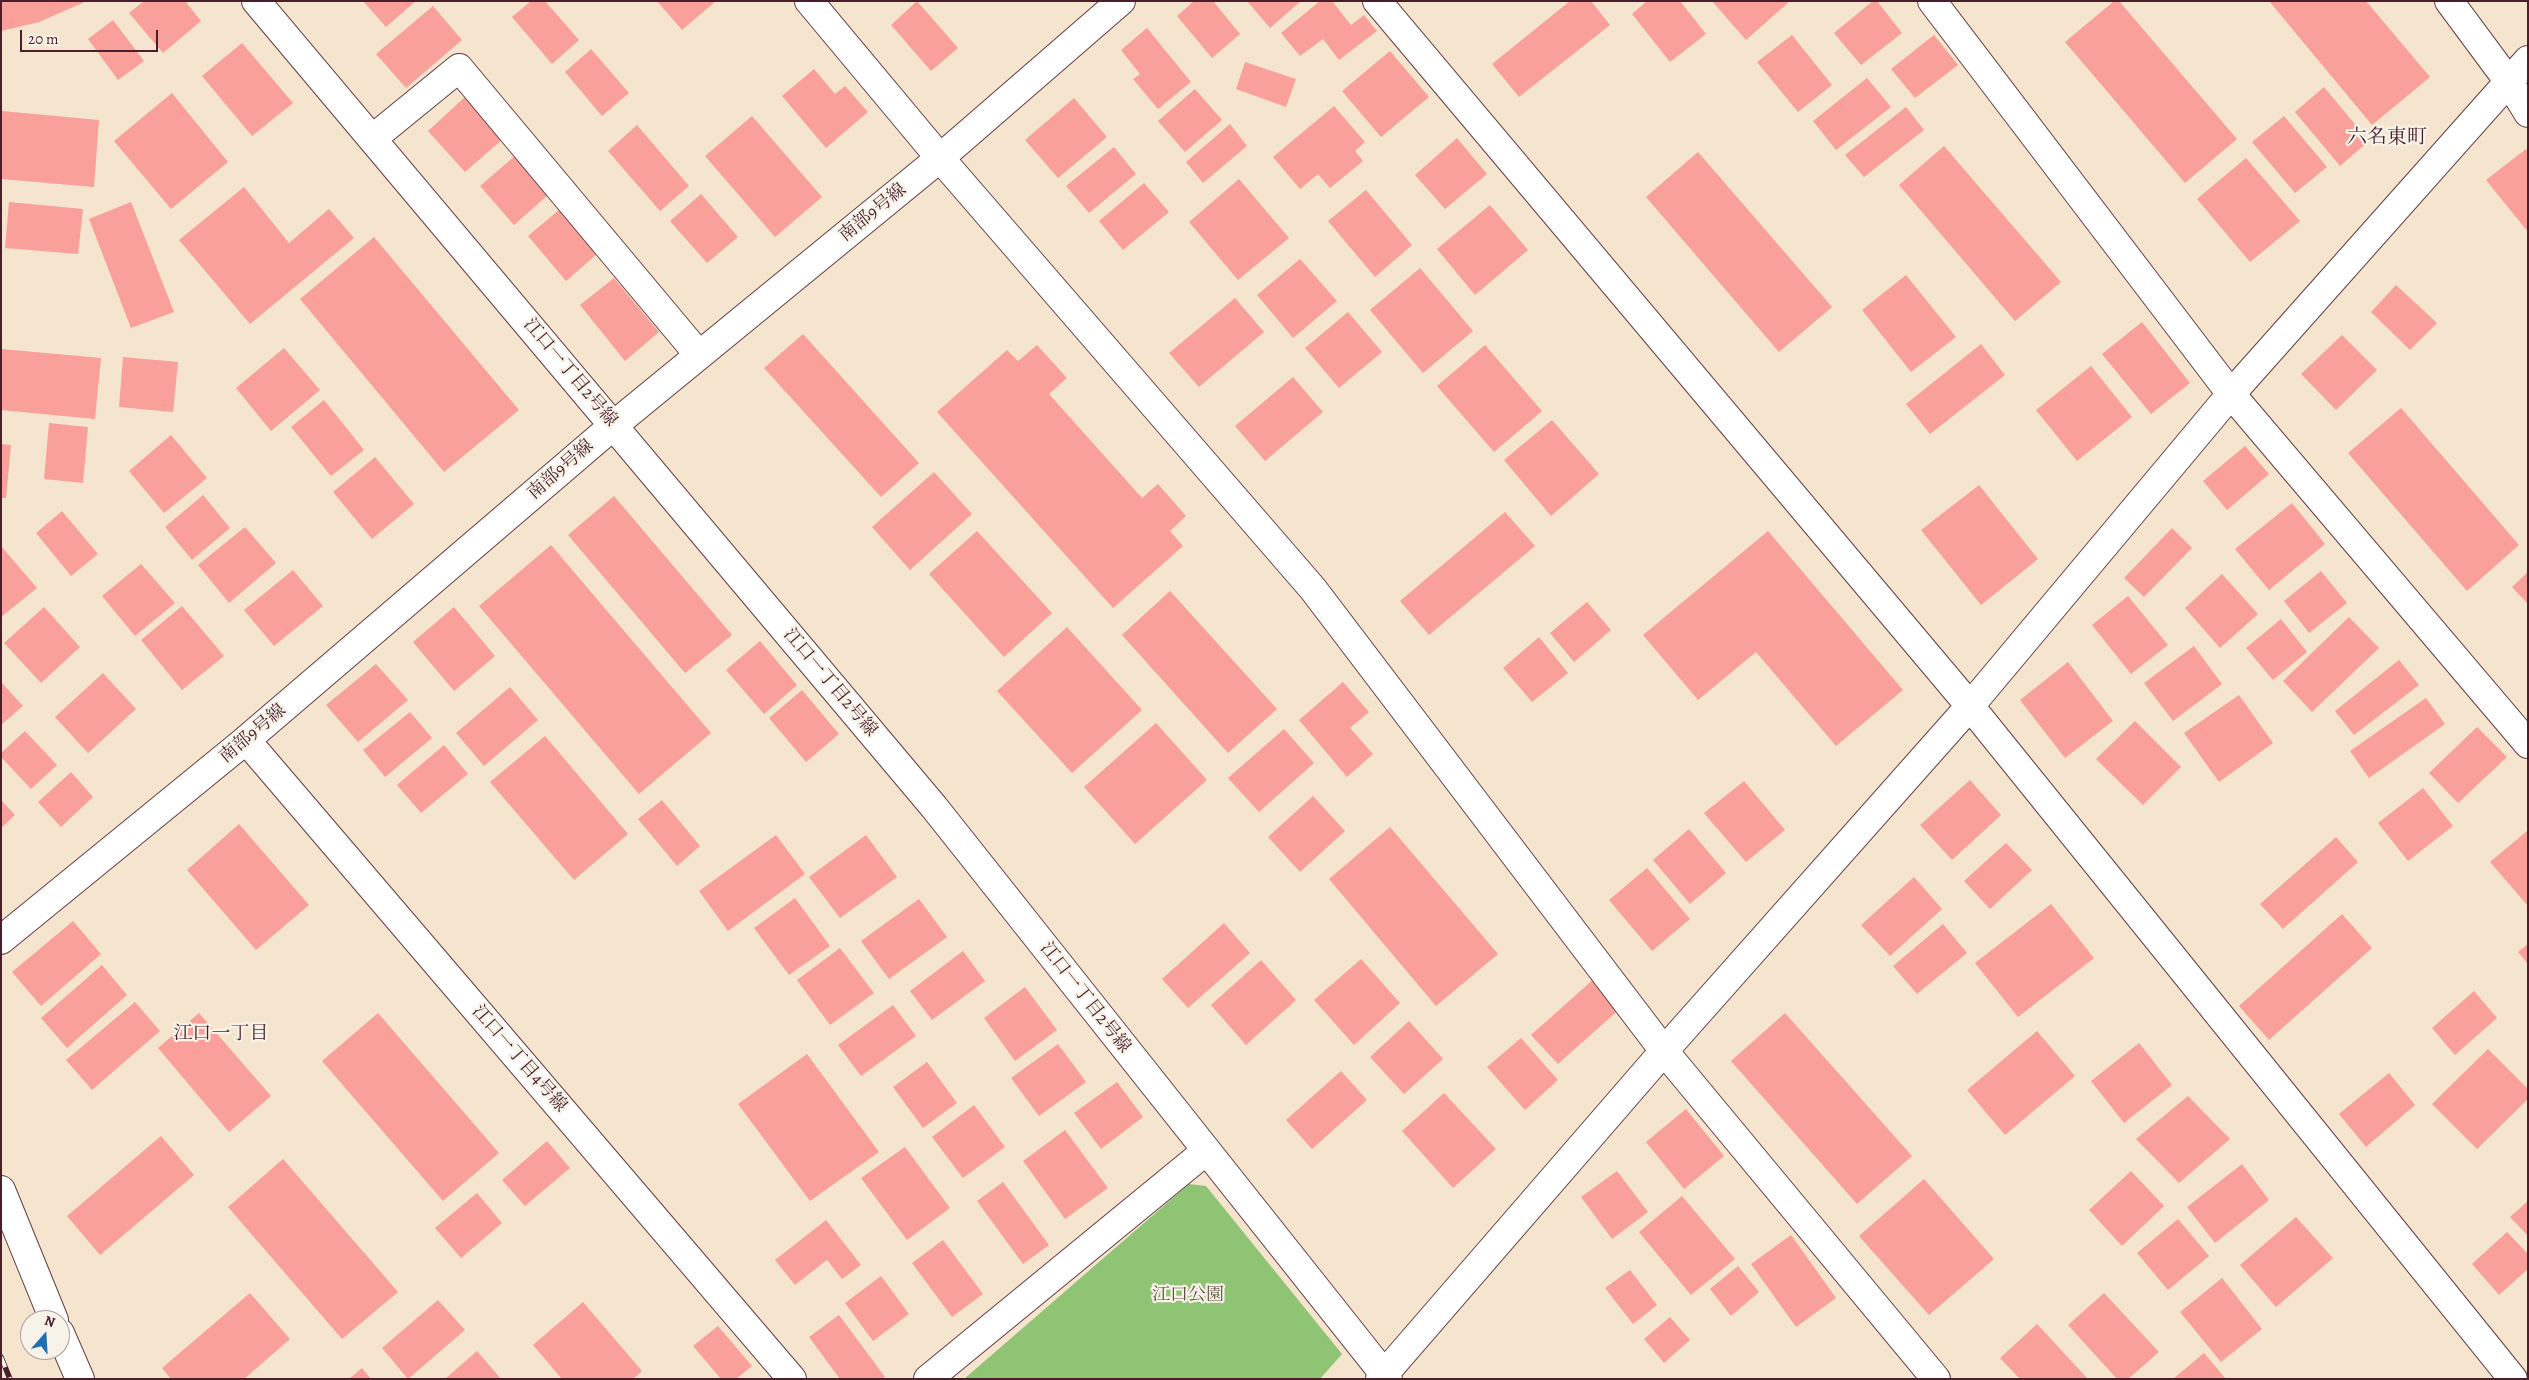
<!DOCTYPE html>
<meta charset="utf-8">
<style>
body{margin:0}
#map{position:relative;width:2529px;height:1380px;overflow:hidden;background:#f5e5ce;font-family:Alegreya,serif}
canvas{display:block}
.frame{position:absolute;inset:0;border:2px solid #4a1f2b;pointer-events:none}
.north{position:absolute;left:20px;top:1310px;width:50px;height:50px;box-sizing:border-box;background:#f7f3e8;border:1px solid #b29e9c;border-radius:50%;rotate:19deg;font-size:14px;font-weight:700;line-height:20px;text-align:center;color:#4a1f2b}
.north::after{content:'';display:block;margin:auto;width:18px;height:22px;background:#1f6fb2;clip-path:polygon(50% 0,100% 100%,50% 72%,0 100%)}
.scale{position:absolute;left:20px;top:30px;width:138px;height:22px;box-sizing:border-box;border:2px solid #4a1f2b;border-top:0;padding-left:6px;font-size:15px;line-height:18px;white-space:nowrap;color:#4a1f2b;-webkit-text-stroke:4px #f7f3e8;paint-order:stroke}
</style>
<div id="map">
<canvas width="2529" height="1380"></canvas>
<div class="frame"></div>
<div class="north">N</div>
<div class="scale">20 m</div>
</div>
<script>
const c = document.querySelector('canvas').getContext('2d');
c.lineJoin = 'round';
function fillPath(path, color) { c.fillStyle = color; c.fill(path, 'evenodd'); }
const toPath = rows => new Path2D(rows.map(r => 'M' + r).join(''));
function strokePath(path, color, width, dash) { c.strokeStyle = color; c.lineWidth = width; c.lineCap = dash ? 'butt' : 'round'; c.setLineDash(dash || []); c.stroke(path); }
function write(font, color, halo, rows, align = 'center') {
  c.font = font + ' Alegreya,"Noto Serif JP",serif'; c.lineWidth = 4.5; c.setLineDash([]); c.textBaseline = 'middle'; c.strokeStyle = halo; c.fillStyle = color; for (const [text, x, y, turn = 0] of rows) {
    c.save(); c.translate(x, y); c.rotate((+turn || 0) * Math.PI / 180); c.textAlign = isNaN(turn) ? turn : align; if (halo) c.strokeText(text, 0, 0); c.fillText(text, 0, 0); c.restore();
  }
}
fillPath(toPath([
 [1189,1184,1206,1186,1342,1354,1320,1379,964,1379]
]), '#90c475');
fillPath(toPath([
 [1,1,87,1,39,22,1,31],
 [144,1,185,1,201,21,163,53,129,13],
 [363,1,416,1,386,27],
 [531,1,545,1,579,40,552,64,512,17],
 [657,1,716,1,682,30],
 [917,1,958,48,931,71,891,25],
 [1194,1,1213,1,1240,34,1212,58,1177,16],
 [1247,1,1301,1,1270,28],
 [1320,1,1332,1,1351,25,1364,15,1377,31,1339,60,1323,39,1300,56,1281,33],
 [1570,1,1591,1,1610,25,1519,97,1492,64],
 [1647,1,1680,1,1706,34,1670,62,1632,14],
 [1712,1,1790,1,1746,40],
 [1873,1,1877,1,1902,33,1861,65,1834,33],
 [2114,1,2119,1,2237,139,2185,183,2065,42],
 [2269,1,2366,1,2430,77,2372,125],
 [433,6,462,40,406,88,376,54],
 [113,20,144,61,118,80,88,39],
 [1147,28,1191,82,1158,109,1133,79,1140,74,1121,50],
 [1792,35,1832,85,1798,112,1757,62],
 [1934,35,1958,65,1915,98,1891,69],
 [242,43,293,103,252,136,202,76],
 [591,49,629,93,602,116,565,72],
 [1390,51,1429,97,1381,137,1342,91],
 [1245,62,1296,79,1286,107,1236,89],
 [814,69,835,94,845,86,868,112,826,148,782,96],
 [1867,78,1891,107,1836,150,1813,121],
 [2324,87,2369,141,2340,166,2295,112],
 [1195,89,1222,120,1185,152,1158,121],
 [172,93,228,162,171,209,114,141],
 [466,96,504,138,465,172,428,131],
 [1074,98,1107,137,1058,178,1025,140],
 [1334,106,1365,142,1355,151,1363,161,1330,188,1318,174,1300,189,1273,157],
 [1906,107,1924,130,1864,177,1845,155],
 [2,111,99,120,94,187,1,179],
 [752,116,822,197,775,237,705,156],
 [2284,116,2327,167,2295,193,2252,142],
 [1230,124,1247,146,1203,183,1186,162],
 [637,125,689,186,660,211,608,151],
 [1457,138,1487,174,1445,209,1415,175],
 [1944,146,2061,282,2015,321,1899,185],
 [1114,147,1136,174,1089,213,1066,186],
 [2526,149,2528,152,2528,232,2486,180],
 [1698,152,1832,307,1779,352,1646,197],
 [516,155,549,194,514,225,480,186],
 [2246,158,2300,221,2250,262,2197,199],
 [1239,179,1289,238,1238,280,1189,222],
 [1144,183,1169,212,1123,250,1099,221],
 [244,187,289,243,329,209,354,238,250,324,179,240],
 [1366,190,1412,245,1375,277,1328,221],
 [701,194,738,237,707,263,670,221],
 [9,202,83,209,78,254,5,248],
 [131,202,174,312,131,328,89,219],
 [1490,205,1528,250,1475,295,1437,249],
 [559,210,597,254,566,281,528,236],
 [374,237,519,410,444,472,300,299],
 [1300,259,1337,301,1293,338,1257,295],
 [1420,268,1473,331,1423,373,1370,310],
 [1906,275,1956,337,1911,372,1862,310],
 [614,278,659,332,625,361,580,305],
 [2396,285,2437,323,2410,350,2371,312],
 [1235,298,1264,332,1199,387,1169,353],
 [1348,312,1382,352,1339,388,1305,348],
 [2142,322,2190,383,2151,414,2102,354],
 [803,334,919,463,881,497,764,368],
 [2342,335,2377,370,2336,410,2301,374],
 [1981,344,2005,375,1930,434,1906,404],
 [1037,345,1067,378,1049,394,1142,498,1158,484,1186,516,1170,531,1183,546,1113,608,937,412,1007,350,1018,361],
 [1485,345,1542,411,1494,452,1437,386],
 [284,348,320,390,271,431,236,388],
 [1,349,101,358,95,419,1,410],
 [123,357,178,362,173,412,119,407],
 [2091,366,2132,417,2077,461,2036,410],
 [1293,377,1323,412,1265,461,1235,426],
 [324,400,364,450,331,476,291,427],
 [2401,408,2519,545,2467,591,2348,453],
 [1552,420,1599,474,1551,516,1504,460],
 [49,423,88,427,83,483,44,479],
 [171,435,207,478,164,513,129,471],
 [1,444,11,445,6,498,1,498],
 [2245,446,2269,474,2227,510,2203,481],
 [375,457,414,504,372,539,333,492],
 [934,472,972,514,910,570,872,527],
 [1979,485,2038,559,1981,605,1921,530],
 [203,495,230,528,192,560,165,527],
 [614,496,732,635,685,673,568,535],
 [2292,503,2325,544,2269,590,2235,549],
 [62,511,98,554,71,576,36,533],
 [1505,512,1535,546,1429,635,1400,601],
 [245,527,276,563,229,603,198,565],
 [2172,528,2192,548,2144,597,2124,578],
 [977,531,1052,613,1004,657,929,574],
 [1768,531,1903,690,1836,746,1756,652,1698,700,1643,635],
 [551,545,711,733,639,794,479,606],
 [1,546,37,588,1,617],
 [141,564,175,603,135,636,102,596],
 [293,570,323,606,274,646,244,610],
 [2321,571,2347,603,2309,633,2284,601],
 [2528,572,2528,604,2512,587],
 [2222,574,2258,614,2220,648,2185,608],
 [1170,591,1277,709,1228,753,1122,635],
 [2128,596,2168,645,2131,674,2092,625],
 [1587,602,1611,630,1574,662,1550,633],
 [182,606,224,656,182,690,141,640],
 [44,607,80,647,41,683,4,643],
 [454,607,495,656,454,691,413,642],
 [2349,617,2379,648,2312,712,2283,681],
 [2281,619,2307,652,2273,680,2246,648],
 [1067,627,1142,710,1072,773,997,691],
 [1539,637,1568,673,1532,702,1503,668],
 [760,641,797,685,764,714,726,670],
 [2194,646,2222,684,2173,721,2144,683],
 [2399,660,2419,685,2354,735,2335,711],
 [2068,662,2113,721,2065,758,2020,700],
 [376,664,408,700,358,742,326,705],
 [103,673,136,709,88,753,55,717],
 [1,682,23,706,1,725],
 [1343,682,1369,712,1350,728,1373,754,1347,777,1299,720],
 [510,687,538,720,484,766,456,733],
 [802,690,839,734,806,762,769,718],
 [2239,695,2273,743,2219,782,2184,733],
 [2426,698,2445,724,2369,778,2350,751],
 [410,712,432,738,385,777,363,750],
 [2135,721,2181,767,2143,805,2096,759],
 [1156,723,1207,780,1135,844,1084,787],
 [2477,727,2507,757,2458,803,2429,773],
 [1284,729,1314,763,1259,812,1228,778],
 [25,731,57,765,31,789,1,757,1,753],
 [545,736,628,834,574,880,490,782],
 [444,745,468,774,421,813,397,785],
 [71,772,93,797,61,827,38,802],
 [1970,780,2001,815,1952,860,1920,825],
 [1744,781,1785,830,1746,862,1704,813],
 [2423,788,2453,826,2408,861,2378,823],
 [1313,796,1345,831,1300,872,1268,837],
 [1,800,15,815,1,828],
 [662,800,700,846,677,866,638,819],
 [239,824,309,905,256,950,187,870],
 [1390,827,1498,954,1436,1006,1329,879],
 [1689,829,1726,873,1690,904,1653,860],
 [2527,831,2528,832,2528,906,2490,862],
 [776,835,805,874,728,931,699,891],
 [866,835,897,877,840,918,809,877],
 [2336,837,2358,862,2283,929,2260,904],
 [2006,843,2032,870,1990,909,1964,881],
 [1647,868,1690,919,1652,951,1609,900],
 [1914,877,1942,909,1890,956,1861,925],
 [795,898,830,946,789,975,754,928],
 [919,899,947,937,889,979,861,941],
 [2051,904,2094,958,2018,1017,1975,963],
 [2342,914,2372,948,2269,1040,2239,1006],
 [73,921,101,954,41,1006,12,972],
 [1224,923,1250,953,1188,1008,1162,979],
 [1943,924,1967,953,1917,994,1893,966],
 [2528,944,2528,964,2518,952],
 [840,948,874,993,830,1025,797,980],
 [963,951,985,981,932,1020,910,991],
 [1361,959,1400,1003,1354,1045,1314,1000],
 [1261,960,1296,1000,1246,1045,1211,1005],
 [102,965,127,995,67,1048,41,1018],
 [1596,977,1623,1006,1558,1064,1531,1035],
 [1025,987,1057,1030,1015,1061,984,1018],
 [2474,991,2497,1018,2455,1055,2432,1028],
 [135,1002,160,1031,92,1090,66,1060],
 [893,1005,916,1036,861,1076,838,1045],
 [199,1013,271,1096,229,1132,158,1048],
 [378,1013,499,1153,443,1201,322,1061],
 [1785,1013,1912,1156,1857,1204,1731,1061],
 [1409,1021,1443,1059,1404,1094,1370,1057],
 [2037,1031,2075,1076,2005,1135,1967,1090],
 [1521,1038,1558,1080,1525,1110,1487,1067],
 [2139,1043,2172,1085,2124,1123,2091,1081],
 [1058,1044,1086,1082,1039,1116,1011,1078],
 [2488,1049,2528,1089,2528,1099,2477,1149,2432,1104],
 [807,1054,879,1152,810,1201,738,1104],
 [927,1062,957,1103,923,1128,893,1087],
 [1341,1071,1367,1100,1312,1149,1286,1120],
 [2389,1073,2415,1105,2366,1147,2339,1114],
 [1117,1082,1143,1117,1101,1149,1074,1113],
 [1444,1093,1496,1149,1453,1188,1402,1131],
 [2188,1096,2230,1139,2179,1183,2136,1139],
 [974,1105,1005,1147,963,1178,932,1137],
 [1686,1109,1724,1156,1684,1189,1646,1142],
 [1065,1130,1108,1188,1065,1219,1023,1161],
 [161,1136,194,1175,100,1255,67,1216],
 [547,1141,570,1168,525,1206,502,1180],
 [905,1147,950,1208,907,1240,861,1178],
 [283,1159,398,1292,342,1339,228,1207],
 [2242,1164,2269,1200,2215,1243,2187,1207],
 [1617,1171,1648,1212,1612,1239,1581,1197],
 [2131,1171,2164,1206,2122,1246,2089,1210],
 [1924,1179,1994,1259,1929,1315,1859,1236],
 [1003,1182,1049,1245,1023,1264,977,1201],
 [477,1193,502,1223,461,1258,435,1228],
 [1682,1196,1735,1259,1691,1295,1639,1232],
 [2528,1201,2528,1236,2510,1217],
 [2296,1217,2333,1258,2276,1307,2240,1265],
 [2178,1219,2209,1256,2168,1290,2137,1253],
 [826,1220,861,1265,842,1279,827,1260,795,1285,775,1260],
 [2507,1232,2528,1254,2528,1269,2499,1295,2472,1264],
 [1791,1235,1836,1298,1796,1327,1751,1264],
 [943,1240,983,1294,952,1317,912,1263],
 [1738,1266,1759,1292,1731,1316,1710,1289],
 [1630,1270,1657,1305,1633,1324,1605,1288],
 [881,1276,909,1314,873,1341,845,1303],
 [2222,1278,2262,1329,2221,1362,2180,1312],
 [250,1293,290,1339,244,1379,171,1379,162,1368],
 [2104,1293,2159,1352,2128,1379,2117,1379,2068,1325],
 [438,1300,465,1330,408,1379,382,1348],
 [583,1302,642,1371,633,1379,562,1379,533,1345],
 [839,1315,885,1377,882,1379,840,1379,809,1337],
 [1670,1317,1690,1340,1664,1363,1644,1339],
 [2037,1324,2088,1379,2020,1379,2000,1358],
 [718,1326,752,1366,736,1379,721,1379,693,1346],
 [477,1351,501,1379,445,1379],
 [2204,1353,2226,1379,2173,1379],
 [362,1368,371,1379,349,1379]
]), '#f9a09a');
const street = toPath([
 [256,1,934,807,1388,1379],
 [809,1,940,158,1313,589,1664,1051,1936,1379],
 [1377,1,1970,706,2513,1379],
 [1932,1,2231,394,2528,744],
 [2449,1,2509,82,2528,113],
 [372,139,459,68,699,355],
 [246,740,792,1379],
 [928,1379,1206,1151],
 [1380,1379,1664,1051,1970,706,2231,394,2528,60]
]);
const secondary = toPath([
 [1,940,246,740,614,425,940,158,1121,1],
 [1,1190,54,1320],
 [60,1333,80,1379]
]);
strokePath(street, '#643d43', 30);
strokePath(secondary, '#643d43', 30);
strokePath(street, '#fff', 28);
strokePath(secondary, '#fff', 28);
const rail = toPath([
 [1,1357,10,1379]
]);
strokePath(rail, '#4a1f2b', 5.5);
strokePath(rail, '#f7f3e8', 4, [11]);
write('18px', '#4a1f2b', '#f7f3e8', [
 ["南部9号線",873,213,-39],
 ["江口一丁目2号線",570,373,50],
 ["南部9号線",561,470,-41],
 ["江口一丁目2号線",830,683,50],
 ["南部9号線",253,734,-40],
 ["江口一丁目2号線",1085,998,52],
 ["江口一丁目4号線",519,1059,49]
]);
write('18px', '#5f5141', '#f7f3e8', [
 ["江口公園",1188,1296]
]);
write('19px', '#4a1f2b', '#f7f3e8', [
 ["江口一丁目",221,1034]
]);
write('20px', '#4a1f2b', '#f7f3e8', [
 ["六名東町",2387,138]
]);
</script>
